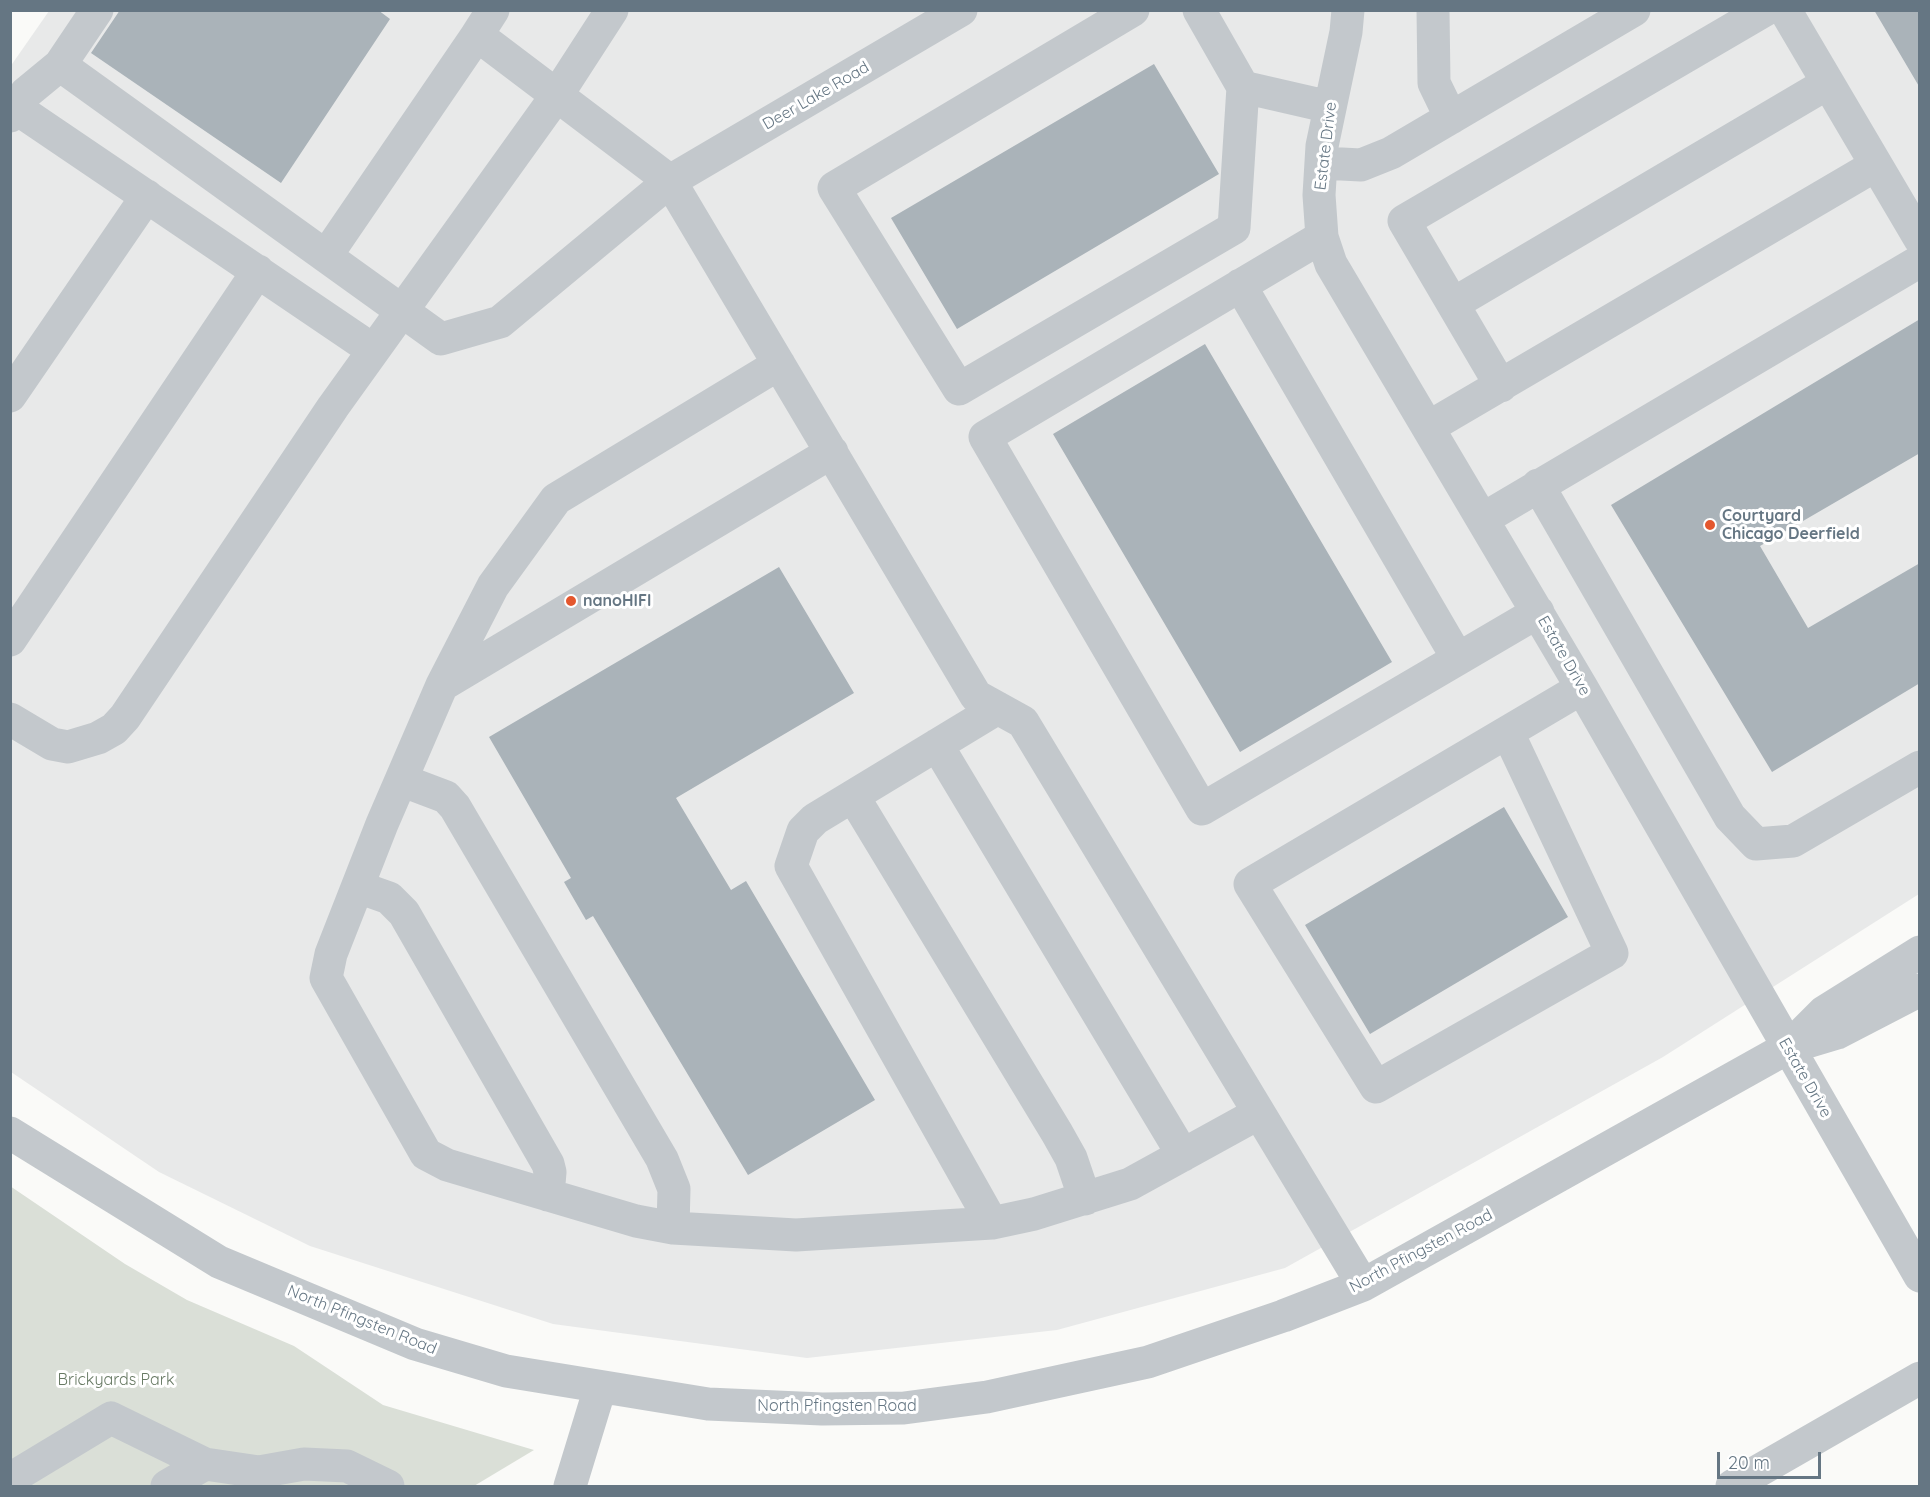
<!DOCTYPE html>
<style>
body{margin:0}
#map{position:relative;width:1930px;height:1497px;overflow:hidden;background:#fafaf8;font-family:Quicksand,sans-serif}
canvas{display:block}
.frame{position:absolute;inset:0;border:12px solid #657683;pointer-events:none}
.scale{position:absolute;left:1717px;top:1452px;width:104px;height:27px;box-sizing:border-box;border:3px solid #657683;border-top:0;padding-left:8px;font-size:18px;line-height:21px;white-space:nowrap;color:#657683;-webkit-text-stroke:4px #fff;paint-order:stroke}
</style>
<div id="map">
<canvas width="1930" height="1497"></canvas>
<div class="frame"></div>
<div class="scale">20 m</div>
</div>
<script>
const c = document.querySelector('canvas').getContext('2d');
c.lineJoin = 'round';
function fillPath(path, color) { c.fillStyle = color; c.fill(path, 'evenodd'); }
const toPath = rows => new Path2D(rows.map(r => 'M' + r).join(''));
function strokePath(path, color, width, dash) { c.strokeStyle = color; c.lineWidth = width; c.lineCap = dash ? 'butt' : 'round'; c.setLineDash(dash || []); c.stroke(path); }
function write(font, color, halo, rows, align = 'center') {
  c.font = font + ' Quicksand,sans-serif'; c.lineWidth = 6; c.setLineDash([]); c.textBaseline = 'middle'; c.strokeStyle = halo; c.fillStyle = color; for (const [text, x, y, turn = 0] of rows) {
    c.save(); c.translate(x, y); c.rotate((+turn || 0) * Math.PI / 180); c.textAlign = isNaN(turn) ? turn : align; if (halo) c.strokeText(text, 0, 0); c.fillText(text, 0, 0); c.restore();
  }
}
fillPath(toPath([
 [49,11,1919,11,1919,894,1663,1057,1285,1268,1057,1330,807,1358,553,1324,310,1246,159,1172,11,1072,10,67]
]), '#e8e9e9');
fillPath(toPath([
 [10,1186,125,1264,187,1300,294,1346,383,1405,534,1450,474,1486,11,1486]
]), '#dadfd7');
fillPath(toPath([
 [120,10,378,10,390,19,281,183,91,53],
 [1874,10,1920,10,1920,88],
 [1154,64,1219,174,957,329,891,218],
 [1920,319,1920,453,1760,546,1808,628,1920,563,1920,683,1772,772,1611,505],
 [1205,344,1392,662,1240,752,1053,434],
 [779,567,854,693,676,798,731,890,746,881,875,1100,748,1175,593,916,586,920,564,882,571,878,489,737],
 [1504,807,1568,917,1370,1034,1305,925]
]), '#aab3b9');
strokePath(toPath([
 [97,10,60,65,441,339,500,322,670,181,961,10],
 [1133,10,834,188,959,389,1234,228,1243,87],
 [1199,10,1243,87,1330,107],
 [1348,10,1346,32,1322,146,1319,195,1322,237,1331,264,1582,688,1920,1276],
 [1433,10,1434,83,1451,118],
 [1785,10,1920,239],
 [477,35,493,10],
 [16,108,373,350],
 [10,116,26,93,60,65],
 [1322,163,1361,165,1391,153,1634,10],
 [1322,237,985,437,1202,809,1538,612],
 [326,256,477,35,670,181,976,696,1023,722,1363,1285],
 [1240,285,1458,659],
 [1453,304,1828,83],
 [779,364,556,499,493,586,442,685,382,824,331,954,326,978,426,1154,447,1165,636,1221,673,1228,796,1235,992,1223,1034,1214,1130,1184,1259,1113],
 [1501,386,1404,221,1765,10],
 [10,396,147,196],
 [1429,427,1876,165],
 [1538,485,1730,817,1756,844,1793,841,1920,767],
 [1483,519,1920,261],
 [10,640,258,271],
 [442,685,832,452],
 [10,719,52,744,68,747,98,738,114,729,125,717,333,407,557,95,612,10],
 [1508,733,1612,953,1376,1087,1250,884,1582,688],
 [937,745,1183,1155],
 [401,780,446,797,455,807,662,1159,674,1189,673,1228],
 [853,796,1057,1133,1071,1158,1085,1199],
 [358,887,389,898,404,913,548,1164,550,1172,548,1195],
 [1791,1045,1824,1012,1920,952],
 [10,1133,219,1262,415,1344,506,1371,708,1404,822,1409,904,1408,987,1397,1148,1362,1283,1316,1363,1285,1787,1048,1837,1033,1920,990],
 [992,1223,791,866,803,831,815,819,998,708],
 [10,1479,111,1418,205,1464,259,1472,304,1464,347,1466,388,1486],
 [167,1486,205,1464],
 [570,1486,600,1388],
 [1732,1486,1920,1378]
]), '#c3c8cc', 33);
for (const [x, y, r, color] of [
 [1710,525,6,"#e4572e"],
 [571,601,6,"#e4572e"]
]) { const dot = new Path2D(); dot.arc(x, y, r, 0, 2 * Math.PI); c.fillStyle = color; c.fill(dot); strokePath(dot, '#fff', 2); }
write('16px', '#657683', '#fff', [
 ["Deer Lake Road",816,96,-30],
 ["Estate Drive",1326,146,-83],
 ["Estate Drive",1564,656,60],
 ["Estate Drive",1805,1078,60],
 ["North Pfingsten Road",1421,1251,-28],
 ["North Pfingsten Road",362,1320,22],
 ["North Pfingsten Road",837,1406]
]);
write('bold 16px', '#657683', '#fff', [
 ["Courtyard",1722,516],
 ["Chicago Deerfield",1722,534],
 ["nanoHIFI",583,601]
], 'left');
write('16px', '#687a64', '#fff', [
 ["Brickyards Park",116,1380]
]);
</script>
